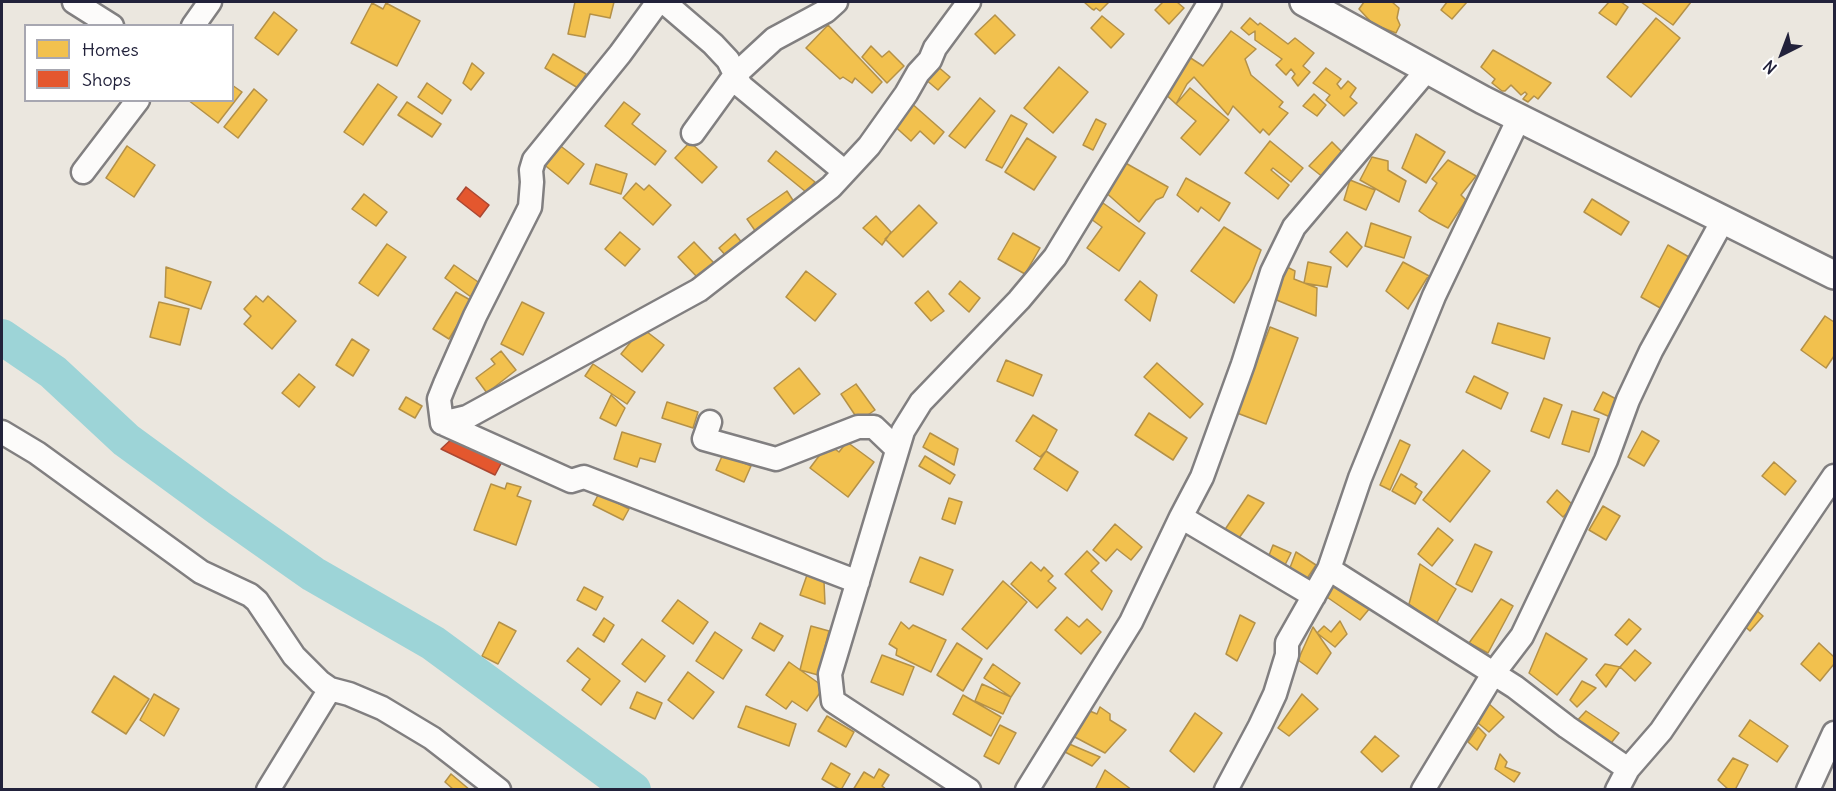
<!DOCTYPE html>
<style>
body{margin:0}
#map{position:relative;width:1836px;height:791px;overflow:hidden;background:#ebe7df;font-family:Delius,sans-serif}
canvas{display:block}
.frame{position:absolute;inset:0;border:3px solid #22223b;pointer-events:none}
.legend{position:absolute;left:24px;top:24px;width:210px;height:78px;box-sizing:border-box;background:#fff;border:2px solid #a7a7b1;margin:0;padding:8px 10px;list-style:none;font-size:18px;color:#22223b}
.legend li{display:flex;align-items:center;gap:12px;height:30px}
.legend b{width:30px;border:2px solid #a7a7b1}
.north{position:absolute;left:1752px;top:24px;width:60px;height:60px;-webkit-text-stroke:4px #fff;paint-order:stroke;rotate:222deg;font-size:16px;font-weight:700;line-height:24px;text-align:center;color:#22223b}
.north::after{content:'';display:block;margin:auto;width:21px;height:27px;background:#22223b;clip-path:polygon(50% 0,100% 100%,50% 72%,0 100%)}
</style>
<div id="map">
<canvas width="1836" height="791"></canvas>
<div class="frame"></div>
<ul class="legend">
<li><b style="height:16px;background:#f2c14e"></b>Homes</li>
<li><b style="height:16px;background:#e4572e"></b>Shops</li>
</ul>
<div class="north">N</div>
</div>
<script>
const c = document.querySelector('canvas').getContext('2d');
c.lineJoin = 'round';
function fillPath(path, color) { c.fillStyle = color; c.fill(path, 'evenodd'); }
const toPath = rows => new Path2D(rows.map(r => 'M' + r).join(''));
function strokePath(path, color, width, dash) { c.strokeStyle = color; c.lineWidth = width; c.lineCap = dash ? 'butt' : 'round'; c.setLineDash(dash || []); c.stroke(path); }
const homes = toPath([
 [575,2,614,2,610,18,590,14,585,37,568,34,575,2],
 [1084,2,1109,2,1100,11,1096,8,1094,10,1092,9,1084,2],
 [1163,2,1177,2,1184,8,1169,24,1155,10,1163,2],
 [1364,2,1392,2,1399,8,1397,18,1400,25,1396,33,1373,24,1359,9,1364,2],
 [1447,2,1467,2,1452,19,1441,10,1447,2],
 [1609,2,1621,2,1628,7,1616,25,1599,13,1609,2],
 [1641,2,1691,2,1673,25,1641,2],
 [372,3,383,9,386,3,420,21,397,66,351,43,372,3],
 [274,12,297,30,278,55,255,38,274,12],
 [995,15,1015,35,995,54,975,34,995,15],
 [1102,16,1124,34,1111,48,1091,28,1102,16],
 [1250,18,1258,25,1260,23,1288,44,1295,38,1314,53,1303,66,1310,72,1298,86,1292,78,1295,74,1291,69,1286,75,1276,65,1282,59,1255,40,1255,31,1249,35,1241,28,1250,18],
 [1656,18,1680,38,1631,97,1607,77,1656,18],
 [828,25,882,82,872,93,855,78,852,83,843,77,840,79,806,48,828,25],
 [1231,31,1256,49,1245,59,1251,75,1283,102,1279,107,1288,113,1269,135,1263,129,1260,133,1233,106,1228,115,1194,77,1187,84,1176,104,1162,91,1186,55,1203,66,1231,31],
 [871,46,882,57,889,51,904,66,887,83,862,57,871,46],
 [1493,50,1551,83,1538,99,1534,96,1528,102,1523,99,1527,94,1525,92,1521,95,1511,85,1505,91,1502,91,1492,83,1495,79,1481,67,1493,50],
 [553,54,586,74,578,88,545,68,553,54],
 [930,60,950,77,938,90,918,73,930,60],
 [472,63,484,73,471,90,463,83,472,63],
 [1059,67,1088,92,1053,133,1024,108,1059,67],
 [1326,68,1341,79,1337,84,1341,89,1348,81,1356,88,1350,97,1357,103,1344,116,1326,100,1330,95,1313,83,1326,68],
 [427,83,451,100,442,114,418,97,427,83],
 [378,84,397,97,363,145,344,132,378,84],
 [232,85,242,92,218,123,188,100,232,100,232,85],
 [1190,88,1229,120,1200,155,1181,138,1196,121,1176,104,1190,88],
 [254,89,267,100,238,138,224,127,254,89],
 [1314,94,1326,105,1317,116,1303,106,1314,94],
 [980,98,995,111,965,148,949,136,980,98],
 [407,102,441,124,432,137,398,115,407,102],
 [624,102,640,114,632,124,666,151,655,165,605,126,624,102],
 [910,102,944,132,934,144,920,131,911,141,891,123,910,102],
 [1011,115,1027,124,1002,168,986,160,1011,115],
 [1096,119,1106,124,1093,150,1083,145,1096,119],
 [1416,134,1445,152,1426,183,1402,168,1416,134],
 [1027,138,1056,157,1034,190,1005,172,1027,138],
 [1270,141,1303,168,1291,182,1273,168,1271,170,1289,185,1278,199,1245,173,1270,141],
 [690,142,717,167,702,183,675,158,690,142],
 [1332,142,1344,154,1324,178,1309,166,1332,142],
 [558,144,584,164,568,184,542,163,558,144],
 [127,146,155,165,134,197,106,178,127,146],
 [776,151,815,182,806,192,768,161,776,151],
 [1372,157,1388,161,1388,170,1406,181,1399,202,1360,180,1372,157],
 [1448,160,1476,176,1461,195,1466,200,1448,228,1429,218,1419,211,1437,183,1432,179,1448,160],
 [1122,161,1168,187,1163,197,1156,200,1139,222,1103,190,1122,161],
 [596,164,627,174,621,194,590,184,596,164],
 [1186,178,1230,203,1219,221,1201,207,1198,212,1177,195,1186,178],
 [1350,180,1375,190,1366,210,1344,200,1350,180],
 [636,183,644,190,649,185,671,205,653,225,623,198,636,183],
 [787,191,796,205,756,232,747,219,787,191],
 [364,194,387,212,376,226,352,209,364,194],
 [1592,199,1629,222,1621,235,1584,212,1592,199],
 [1103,203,1145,233,1119,271,1087,248,1102,227,1091,219,1103,203],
 [919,205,937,223,903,257,885,239,919,205],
 [876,216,891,232,882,245,863,228,876,216],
 [1371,223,1411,237,1404,258,1365,246,1371,223],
 [1224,227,1261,250,1250,279,1234,303,1191,271,1224,227],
 [620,232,640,249,625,266,605,249,620,232],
 [1347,232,1362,247,1347,267,1330,252,1347,232],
 [1013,233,1040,248,1025,274,998,259,1013,233],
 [735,234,743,244,727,257,719,248,735,234],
 [694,242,714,263,698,278,678,257,694,242],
 [387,244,406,257,378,296,359,283,387,244],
 [1668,245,1689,257,1662,309,1641,297,1668,245],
 [1308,262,1331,267,1327,287,1304,283,1308,262],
 [1403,262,1431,277,1427,278,1408,309,1386,291,1403,262],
 [1281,264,1295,271,1294,279,1317,288,1316,316,1269,297,1281,264],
 [454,265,481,284,471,297,445,278,454,265],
 [166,267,211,282,201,309,165,297,166,267],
 [806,271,836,294,815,321,786,297,806,271],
 [960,281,980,298,969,312,949,294,960,281],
 [1140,281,1157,295,1150,321,1125,300,1140,281],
 [928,291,944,311,931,321,915,303,928,291],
 [456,292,472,301,449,339,433,329,456,292],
 [256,296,263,302,268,296,296,321,272,349,244,324,251,316,244,309,256,296],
 [159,302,189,309,180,345,150,337,159,302],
 [522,302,544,313,523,355,501,344,522,302],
 [1825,316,1834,322,1834,356,1826,368,1801,350,1825,316],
 [1498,323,1550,338,1544,359,1492,343,1498,323],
 [1270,327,1298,338,1266,424,1237,413,1270,327],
 [642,328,664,345,642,372,621,354,642,328],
 [352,339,369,350,353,376,336,365,352,339],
 [501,351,516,370,487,393,476,378,495,364,491,359,501,351],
 [1006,360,1042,375,1033,396,997,381,1006,360],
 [1157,363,1203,404,1190,418,1144,377,1157,363],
 [593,364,635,392,627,404,585,376,593,364],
 [799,368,820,394,794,414,774,388,799,368],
 [299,374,315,387,299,407,282,393,299,374],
 [1474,376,1508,393,1501,409,1466,392,1474,376],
 [856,384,875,410,859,421,841,394,856,384],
 [1603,392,1618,400,1610,417,1594,410,1603,392],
 [611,395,625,408,616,426,600,418,611,395],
 [406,397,422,406,415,418,399,409,406,397],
 [1544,398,1562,405,1549,438,1531,431,1544,398],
 [667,402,698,412,693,428,662,418,667,402],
 [1572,411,1599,419,1589,452,1562,444,1572,411],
 [1149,413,1187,438,1173,460,1135,435,1149,413],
 [1033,415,1057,430,1046,451,1040,457,1016,441,1033,415],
 [1642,431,1659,441,1644,466,1628,457,1642,431],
 [622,432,661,444,655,462,640,458,637,467,614,459,622,432],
 [930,433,958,449,954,465,923,447,930,433],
 [1400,440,1410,445,1390,490,1380,485,1400,440],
 [847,442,874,462,848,497,810,468,828,444,839,452,847,442],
 [1463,450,1490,471,1450,522,1423,500,1463,450],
 [1046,451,1078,472,1067,491,1034,469,1046,451],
 [723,454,751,466,744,482,716,470,723,454],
 [925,456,955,475,950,484,919,466,925,456],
 [1774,462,1796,481,1785,495,1762,476,1774,462],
 [1401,474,1417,484,1415,487,1422,492,1415,504,1392,491,1401,474],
 [507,483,521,487,517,496,531,501,516,545,474,530,491,484,505,489,507,483],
 [1557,490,1574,506,1563,517,1547,502,1557,490],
 [599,493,629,509,623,520,593,505,599,493],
 [1248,495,1264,503,1239,538,1224,531,1248,495],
 [949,498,962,502,955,524,942,519,949,498],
 [1603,506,1620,516,1606,540,1589,530,1603,506],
 [1115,524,1142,547,1131,560,1117,549,1106,561,1093,550,1115,524],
 [1438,528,1453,540,1432,566,1418,554,1438,528],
 [1475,544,1492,552,1472,592,1456,584,1475,544],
 [1273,545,1291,553,1283,569,1268,558,1273,545],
 [1087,551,1099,563,1091,571,1112,591,1102,610,1065,574,1087,551],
 [1296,552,1316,565,1304,583,1288,573,1296,552],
 [920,557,953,570,943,595,910,582,920,557],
 [1031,562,1041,571,1044,567,1053,576,1048,581,1056,588,1037,608,1011,584,1031,562],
 [1420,564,1456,589,1436,624,1409,604,1420,564],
 [807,575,824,581,825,604,800,595,807,575],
 [1336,580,1370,608,1360,620,1324,595,1336,580],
 [1003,581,1027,602,987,649,962,629,1003,581],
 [584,587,603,597,596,610,577,600,584,587],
 [1501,599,1513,606,1488,653,1469,643,1501,599],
 [678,600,708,622,693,644,662,621,678,600],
 [1754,608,1763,616,1750,631,1741,623,1754,608],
 [1240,615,1255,623,1237,661,1226,654,1240,615],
 [1067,617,1079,627,1087,619,1101,632,1081,654,1055,630,1067,617],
 [604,618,614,625,604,642,593,635,604,618],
 [1629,619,1641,629,1627,645,1615,635,1629,619],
 [1340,621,1347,634,1335,647,1317,633,1324,626,1331,632,1340,621],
 [499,622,516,631,498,664,482,656,499,622],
 [901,622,909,629,913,625,946,640,931,672,896,655,897,649,889,644,901,622],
 [760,623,783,636,774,651,752,638,760,623],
 [811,626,829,631,818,675,800,670,811,626],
 [1313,627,1331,653,1317,674,1298,660,1313,627],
 [715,632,742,650,723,679,696,661,715,632],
 [1546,633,1587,659,1557,695,1529,673,1546,633],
 [642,639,665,656,645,682,622,664,642,639],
 [957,643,982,659,963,691,937,675,957,643],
 [1819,643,1834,657,1834,664,1820,681,1801,664,1819,643],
 [578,648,620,681,601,705,582,690,590,679,567,661,578,648],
 [1635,650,1651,663,1635,681,1620,667,1635,650],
 [882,655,914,667,903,695,871,682,882,655],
 [789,662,824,687,807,711,792,701,786,709,766,695,789,662],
 [993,664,1020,683,1011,697,984,678,993,664],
 [1605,664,1620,667,1606,687,1596,675,1605,664],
 [688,672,714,692,693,719,668,700,688,672],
 [114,676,149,699,126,734,92,712,114,676],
 [1582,681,1596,688,1577,707,1570,700,1582,681],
 [982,684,1011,697,1003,714,975,701,982,684],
 [637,692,662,703,655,719,630,708,637,692],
 [154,694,179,709,164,736,140,720,154,694],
 [1302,694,1318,709,1289,736,1278,728,1302,694],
 [963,695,1001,717,991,736,953,714,963,695],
 [1488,703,1504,717,1489,732,1478,723,1488,703],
 [746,706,796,724,789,746,738,727,746,706],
 [1100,707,1110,714,1110,720,1126,730,1105,753,1071,735,1085,709,1097,714,1100,707],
 [1586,711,1619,733,1608,747,1574,724,1586,711],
 [1195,713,1222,733,1194,772,1170,751,1195,713],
 [827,716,854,732,846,747,818,731,827,716],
 [1750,720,1788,746,1777,762,1739,736,1750,720],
 [1000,725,1016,733,999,764,984,756,1000,725],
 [1478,727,1486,735,1477,750,1468,742,1478,727],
 [1375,736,1399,756,1382,772,1361,752,1375,736],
 [1067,743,1100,757,1092,766,1065,752,1067,743],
 [1500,754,1507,762,1505,767,1520,773,1514,782,1495,769,1500,754],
 [1733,758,1748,765,1735,790,1729,790,1718,780,1733,758],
 [831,763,850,774,841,790,822,779,831,763],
 [879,769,889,775,882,786,887,790,853,790,864,772,874,778,879,769],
 [1105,770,1132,790,1095,790,1105,770],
 [451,774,470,790,454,790,445,782,451,774]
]);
fillPath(homes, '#f2c14e');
strokePath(homes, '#b49148', 1.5);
const shops = toPath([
 [466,187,489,205,480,217,457,199,466,187],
 [456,435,504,458,495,475,441,449,456,435]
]);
fillPath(shops, '#e4572e');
strokePath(shops, '#aa4732', 1.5);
strokePath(toPath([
 [2,337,53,372,126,440,219,508,313,574,433,643,633,790]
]), '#9dd4d7', 36);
const minor = toPath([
 [74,2,112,26],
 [664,2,713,44,728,60,741,86,845,172],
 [193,26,210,2],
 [693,133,735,75,774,39,826,11,836,2],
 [83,172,138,100],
 [710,422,704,439,776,459,858,427,874,427,897,449],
 [442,423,467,417,699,290,831,187,869,146,906,94,918,73,930,60,935,48,969,2],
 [442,423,439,399,445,384,475,316,530,207,532,182,531,170,534,160,620,54,658,2],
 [442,423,571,481,584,477,858,582],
 [2,432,37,453,201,572,250,595,257,601,294,656,320,682,330,689,349,694,382,708,432,738,499,790],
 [1181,517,1314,596],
 [1329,569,1515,687,1567,727,1628,769],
 [268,790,330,689],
 [969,790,833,701,830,674,903,431,921,402,1019,300,1055,257,1210,2],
 [1027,790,1131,622,1181,517,1202,477,1243,364,1272,272,1294,227,1427,70],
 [1226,790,1260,726,1275,694,1287,655,1287,643,1329,569,1360,478,1434,296,1519,118],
 [1423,790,1493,674,1522,636,1606,460,1628,400,1651,351,1723,220],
 [1617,790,1628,769,1661,731,1834,476],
 [1808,790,1834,733]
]);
const tertiary = toPath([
 [1304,2,1483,100,1834,275]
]);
strokePath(minor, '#817f80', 27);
strokePath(tertiary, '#817f80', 32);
strokePath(minor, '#fcfbfa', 22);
strokePath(tertiary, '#fcfbfa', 27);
</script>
